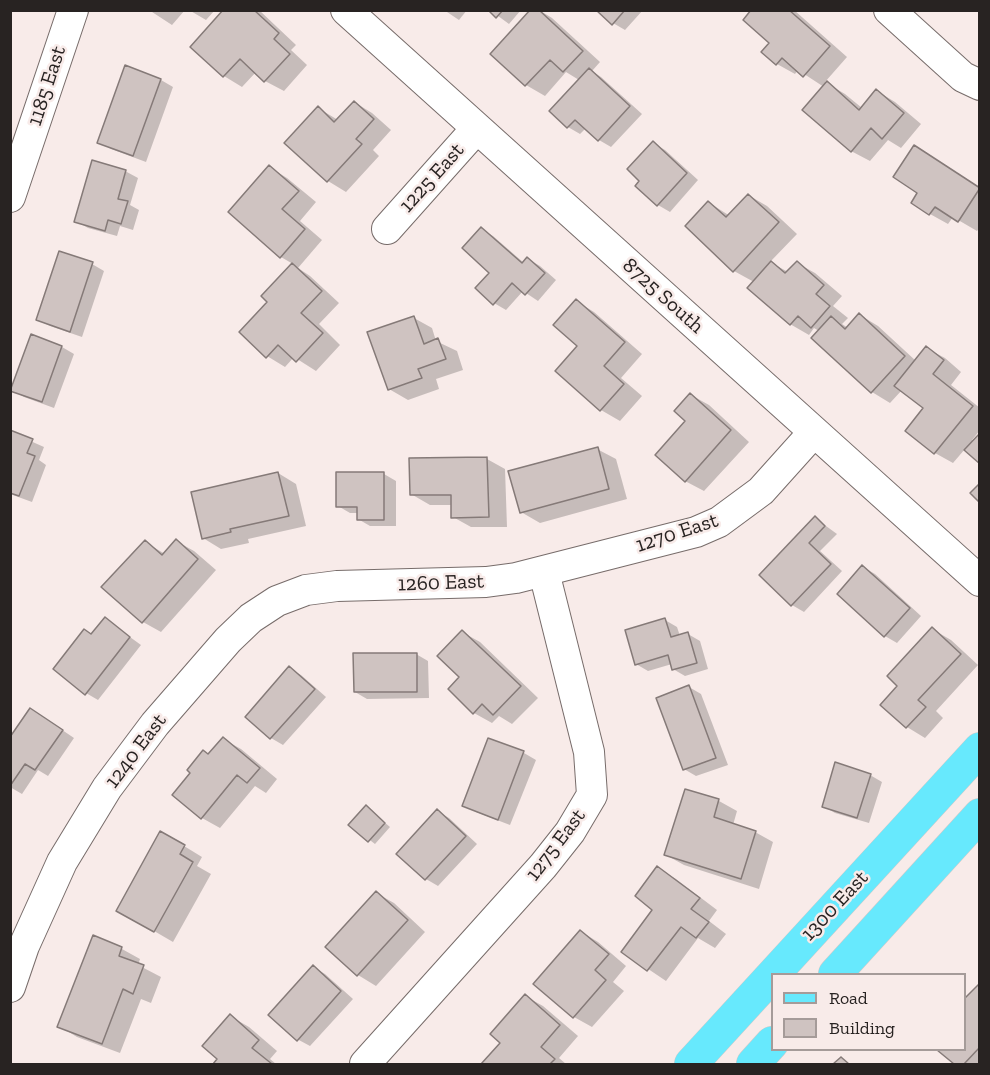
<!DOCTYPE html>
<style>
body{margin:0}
#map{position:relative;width:990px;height:1075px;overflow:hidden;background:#f8ebe9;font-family:"Zilla Slab",serif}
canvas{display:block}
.frame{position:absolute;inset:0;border:12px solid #282322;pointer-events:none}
.legend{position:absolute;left:771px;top:973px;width:195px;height:78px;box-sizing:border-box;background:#f8ebe9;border:2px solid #a59b99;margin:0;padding:8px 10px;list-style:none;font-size:18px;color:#282322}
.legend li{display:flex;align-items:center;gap:12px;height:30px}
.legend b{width:30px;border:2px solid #a59b99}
</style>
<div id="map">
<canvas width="990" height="1075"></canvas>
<div class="frame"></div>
<ul class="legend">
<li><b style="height:8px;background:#67e9fd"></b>Road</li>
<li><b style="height:16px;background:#cfc3c1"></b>Building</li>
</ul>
</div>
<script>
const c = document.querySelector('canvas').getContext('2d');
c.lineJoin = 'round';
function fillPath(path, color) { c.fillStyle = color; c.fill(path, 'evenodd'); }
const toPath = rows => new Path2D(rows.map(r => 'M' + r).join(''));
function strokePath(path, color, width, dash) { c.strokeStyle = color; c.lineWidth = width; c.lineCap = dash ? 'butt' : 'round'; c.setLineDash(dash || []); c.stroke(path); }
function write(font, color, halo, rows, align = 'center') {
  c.font = font + ' "Zilla Slab",serif'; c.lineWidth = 5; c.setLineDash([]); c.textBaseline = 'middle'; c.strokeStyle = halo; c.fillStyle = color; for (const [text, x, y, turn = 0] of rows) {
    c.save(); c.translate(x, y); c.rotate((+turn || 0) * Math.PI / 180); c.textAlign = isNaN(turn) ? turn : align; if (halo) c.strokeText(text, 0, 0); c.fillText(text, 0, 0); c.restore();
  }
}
fillPath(toPath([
 [149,10,185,10,172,25],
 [189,10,215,10,206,20],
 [225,10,259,10,296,45,291,50,307,65,284,91,265,81,256,72,242,87,224,76],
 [444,10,467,10,459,20],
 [490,10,521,10,509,24],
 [539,10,552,18,600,62,592,71,601,77,642,114,611,147,599,140,586,128,580,134,568,127,579,80,566,72,545,96,526,85,492,54],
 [598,10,643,10,625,30,613,23],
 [753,10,794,10,847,57,825,82,845,94,862,108,877,91,895,102,921,124,901,148,888,140,870,161,851,151,824,87,798,70,795,74,777,64,771,43],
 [126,67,161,80,173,87,146,162,111,149,99,142],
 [354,102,372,113,391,130,373,150,379,156,346,192,328,181,318,108,338,120],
 [653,143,665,150,698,180,670,212,658,205,642,181],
 [269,167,287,178,316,202,300,221,322,240,298,268,310,276,339,303,319,324,340,345,316,371,294,357,285,367,267,356,269,301,263,296,293,264,281,257],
 [125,171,138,178,130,205,139,210,133,230,120,226,117,236,88,228,76,221],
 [980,188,980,227,977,231,953,217,948,224,930,214,919,192],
 [748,195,767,206,797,234,770,262,788,272,797,263,815,273,842,296,833,306,848,318,842,324,848,328,860,315,878,326,916,361,926,348,945,358,961,372,951,385,980,408,980,430,972,440,980,462,965,449,953,463,935,453,907,431,925,408,902,390,890,403,872,392,813,338,819,331,814,328,809,335,790,324,754,282,734,271,708,202,730,216],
 [481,229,493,236,524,263,528,259,540,266,556,280,538,301,523,291,506,310,494,303,477,288,491,273],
 [92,264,104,271,82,337,50,326,38,320],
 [576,301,594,312,642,354,621,378,642,396,620,421,601,410,557,371,579,346],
 [414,318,432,328,436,341,457,351,463,370,436,379,439,389,408,400,389,389],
 [32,336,62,347,74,354,54,408,24,397,12,390],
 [691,395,709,405,749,442,704,491,685,481,687,421],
 [10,432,44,447,39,460,46,465,32,502,10,494],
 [597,449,616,459,627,499,540,523,521,512],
 [487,459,505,469,507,527,471,527,453,517,452,505,430,505,411,494],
 [278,473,296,484,306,526,248,539,249,543,221,549,203,538],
 [384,474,396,481,396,526,370,526,358,519,358,513,350,513,338,506],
 [815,518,837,534,820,551,842,571,804,612,792,605],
 [176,541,194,551,216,570,161,632,143,622,145,542,165,554],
 [863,567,875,574,921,616,897,643,885,636,839,594],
 [105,619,141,645,98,700,86,693],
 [665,620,677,627,680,636,688,634,700,641,708,669,685,676,673,669,672,664,648,671,636,664],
 [932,629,951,640,978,665,936,711,943,718,925,738,907,727,899,686],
 [462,632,480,642,538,698,512,724,499,716,492,723,474,713,461,677],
 [416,654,428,661,429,698,367,699,355,692],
 [289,668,301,675,326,697,283,745,271,738,247,717],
 [689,687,701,694,728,765,696,776,684,769],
 [43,717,74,738,48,776,38,770,22,794,10,787,10,740],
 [223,739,241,749,277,779,266,793,255,786,220,828,202,818,210,755],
 [489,739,524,753,536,760,510,825,476,812,464,805],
 [870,775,882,782,869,823,835,813,823,806],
 [719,801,737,811,733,825,755,832,773,842,759,889,684,865,666,855],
 [371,811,390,827,375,844,350,825],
 [437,811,449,818,477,844,438,886,426,879,398,854],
 [184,846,202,857,197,866,211,874,173,942,118,910],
 [658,868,676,879,717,910,709,921,726,934,715,948,698,938,666,981,623,952,654,909],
 [376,893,394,903,425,932,376,986,358,975],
 [580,931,598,942,626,966,613,982,624,991,592,1027,574,1017,535,984],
 [93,937,122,949,140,959,138,965,161,977,151,1003,141,999,120,1053,77,1037,59,1026],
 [313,967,325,974,353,999,310,1046,297,1039],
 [980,985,980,1064,956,1064,939,1050,964,1050],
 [525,996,543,1006,578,1036,559,1058,566,1064,483,1064,502,1042],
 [230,1016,249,1027,277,1051,270,1059,276,1064,215,1064,220,1059]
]), '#0003');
const building = toPath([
 [223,10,254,10,279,33,274,39,290,54,264,82,240,59,223,77,190,47,223,10],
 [488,10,503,10,496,18,488,10],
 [530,10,539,10,583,51,563,72,550,60,525,86,490,54,530,10],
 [596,10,625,10,612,25,596,10],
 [751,10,789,10,830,46,803,77,782,58,776,65,761,52,769,43,743,20,751,10],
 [125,65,161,79,133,156,97,143,125,65],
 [589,68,630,106,598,141,575,120,567,128,549,111,589,68],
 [827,81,859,110,876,89,904,113,882,139,871,128,851,152,802,110,827,81],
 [354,101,374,119,356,139,362,144,327,182,284,143,318,106,334,122,354,101],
 [653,141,687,173,657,206,635,186,639,181,627,169,653,141],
 [914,145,980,188,958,222,935,207,929,215,911,203,917,193,893,177,914,145],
 [92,160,126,170,118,199,128,201,121,224,108,220,105,231,74,222,92,160],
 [269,165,299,191,282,209,305,229,280,258,228,212,269,165],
 [748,194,779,222,733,272,685,226,708,201,726,217,748,194],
 [481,227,522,263,527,257,545,273,525,295,512,283,493,305,475,288,489,273,462,248,481,227],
 [59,251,93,262,70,332,36,320,59,251],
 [771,261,785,273,797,261,824,285,816,294,830,306,811,328,798,316,790,325,747,288,771,261],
 [292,263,322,291,301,313,323,333,296,362,278,345,266,358,239,332,267,302,261,296,292,263],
 [576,299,625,342,604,366,624,384,600,411,555,371,577,346,553,325,576,299],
 [859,313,905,356,871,393,811,338,831,316,845,329,859,313],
 [414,316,424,344,438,338,446,359,418,369,422,378,388,390,367,332,414,316],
 [31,334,62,346,42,402,10,391,31,334],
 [926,346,944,360,933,374,973,406,934,454,905,431,923,408,894,386,926,346],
 [690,393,731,430,685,482,655,455,685,421,674,411,690,393],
 [10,430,33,439,27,453,35,456,19,496,10,493,10,430],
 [980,433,980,464,964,450,980,433],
 [598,447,609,489,520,513,508,471,598,447],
 [487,457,489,517,451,518,451,495,410,495,409,458,487,457],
 [278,472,289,516,230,529,231,532,202,539,191,492,278,472],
 [336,472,384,472,384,520,357,520,357,507,336,507,336,472],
 [980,483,980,503,970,493,980,483],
 [815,516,825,526,809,543,831,564,791,606,759,575,815,516],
 [176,539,198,559,142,623,101,587,145,540,162,555,176,539],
 [862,565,910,608,884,637,837,594,862,565],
 [105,617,130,637,85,695,53,669,84,629,91,634,105,617],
 [665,618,671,637,688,632,697,663,672,670,668,655,635,665,625,630,665,618],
 [932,627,961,654,918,700,926,707,906,728,880,705,897,686,887,676,932,627],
 [462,630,521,686,493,715,482,704,473,714,448,689,459,677,437,656,462,630],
 [353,653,417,653,417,692,354,692,353,653],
 [289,666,315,689,270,739,245,717,289,666],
 [689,685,716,758,683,770,656,698,689,685],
 [30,708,63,730,35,770,25,764,10,786,10,737,30,708],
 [223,737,260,768,247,783,237,775,201,819,172,795,190,773,187,770,203,750,208,754,223,737],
 [488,738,524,751,498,820,462,806,488,738],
 [835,762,871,774,857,818,822,807,835,762],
 [685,789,719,799,714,817,756,831,741,879,664,855,685,789],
 [366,805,385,823,368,842,348,825,366,805],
 [437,809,466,836,425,880,396,854,437,809],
 [160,831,185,845,180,854,193,862,154,932,116,911,160,831],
 [657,866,700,898,691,909,709,922,696,938,681,927,647,971,621,952,652,910,635,896,657,866],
 [376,891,408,920,357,976,325,947,376,891],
 [580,930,609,954,595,970,606,980,573,1018,533,984,580,930],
 [93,935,122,947,119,956,144,965,133,994,123,989,102,1044,57,1027,93,935],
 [313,965,341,991,297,1041,268,1015,313,965],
 [980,983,980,1047,964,1064,954,1064,937,1050,964,1050,964,999,980,983],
 [525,994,560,1025,541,1047,555,1059,550,1064,481,1064,500,1043,490,1034,525,994],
 [230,1014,259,1040,252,1048,272,1064,213,1064,217,1059,202,1046,230,1014],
 [841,1057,849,1064,833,1064,841,1057]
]);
fillPath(building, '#cfc3c1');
strokePath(building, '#857a78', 1.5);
const street = toPath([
 [346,10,980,581],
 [889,10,963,77,980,85],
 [10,197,73,10],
 [387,229,477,128],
 [10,987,24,946,62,862,107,788,155,724,228,640,251,618,277,601,306,590,337,586,486,582,516,578,696,532,719,522,761,491,814,432],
 [365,1064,543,866,570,832,592,795,589,752,544,572]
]);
const primary = toPath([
 [835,974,980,815],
 [691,1064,980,749],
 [753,1064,772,1043]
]);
strokePath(street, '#776c6a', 32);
strokePath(primary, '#cbcaca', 34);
strokePath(street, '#fff', 30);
strokePath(primary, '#67e9fd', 33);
write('21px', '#282322', '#f8ebe9', [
 ["1185 East",47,86,-72],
 ["1225 East",432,178,-48],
 ["8725 South",663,296,42],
 ["1270 East",677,533,-18],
 ["1260 East",441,583,-2],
 ["1240 East",136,751,-53],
 ["1275 East",556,845,-53],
 ["1300 East",835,906,-47]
]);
</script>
